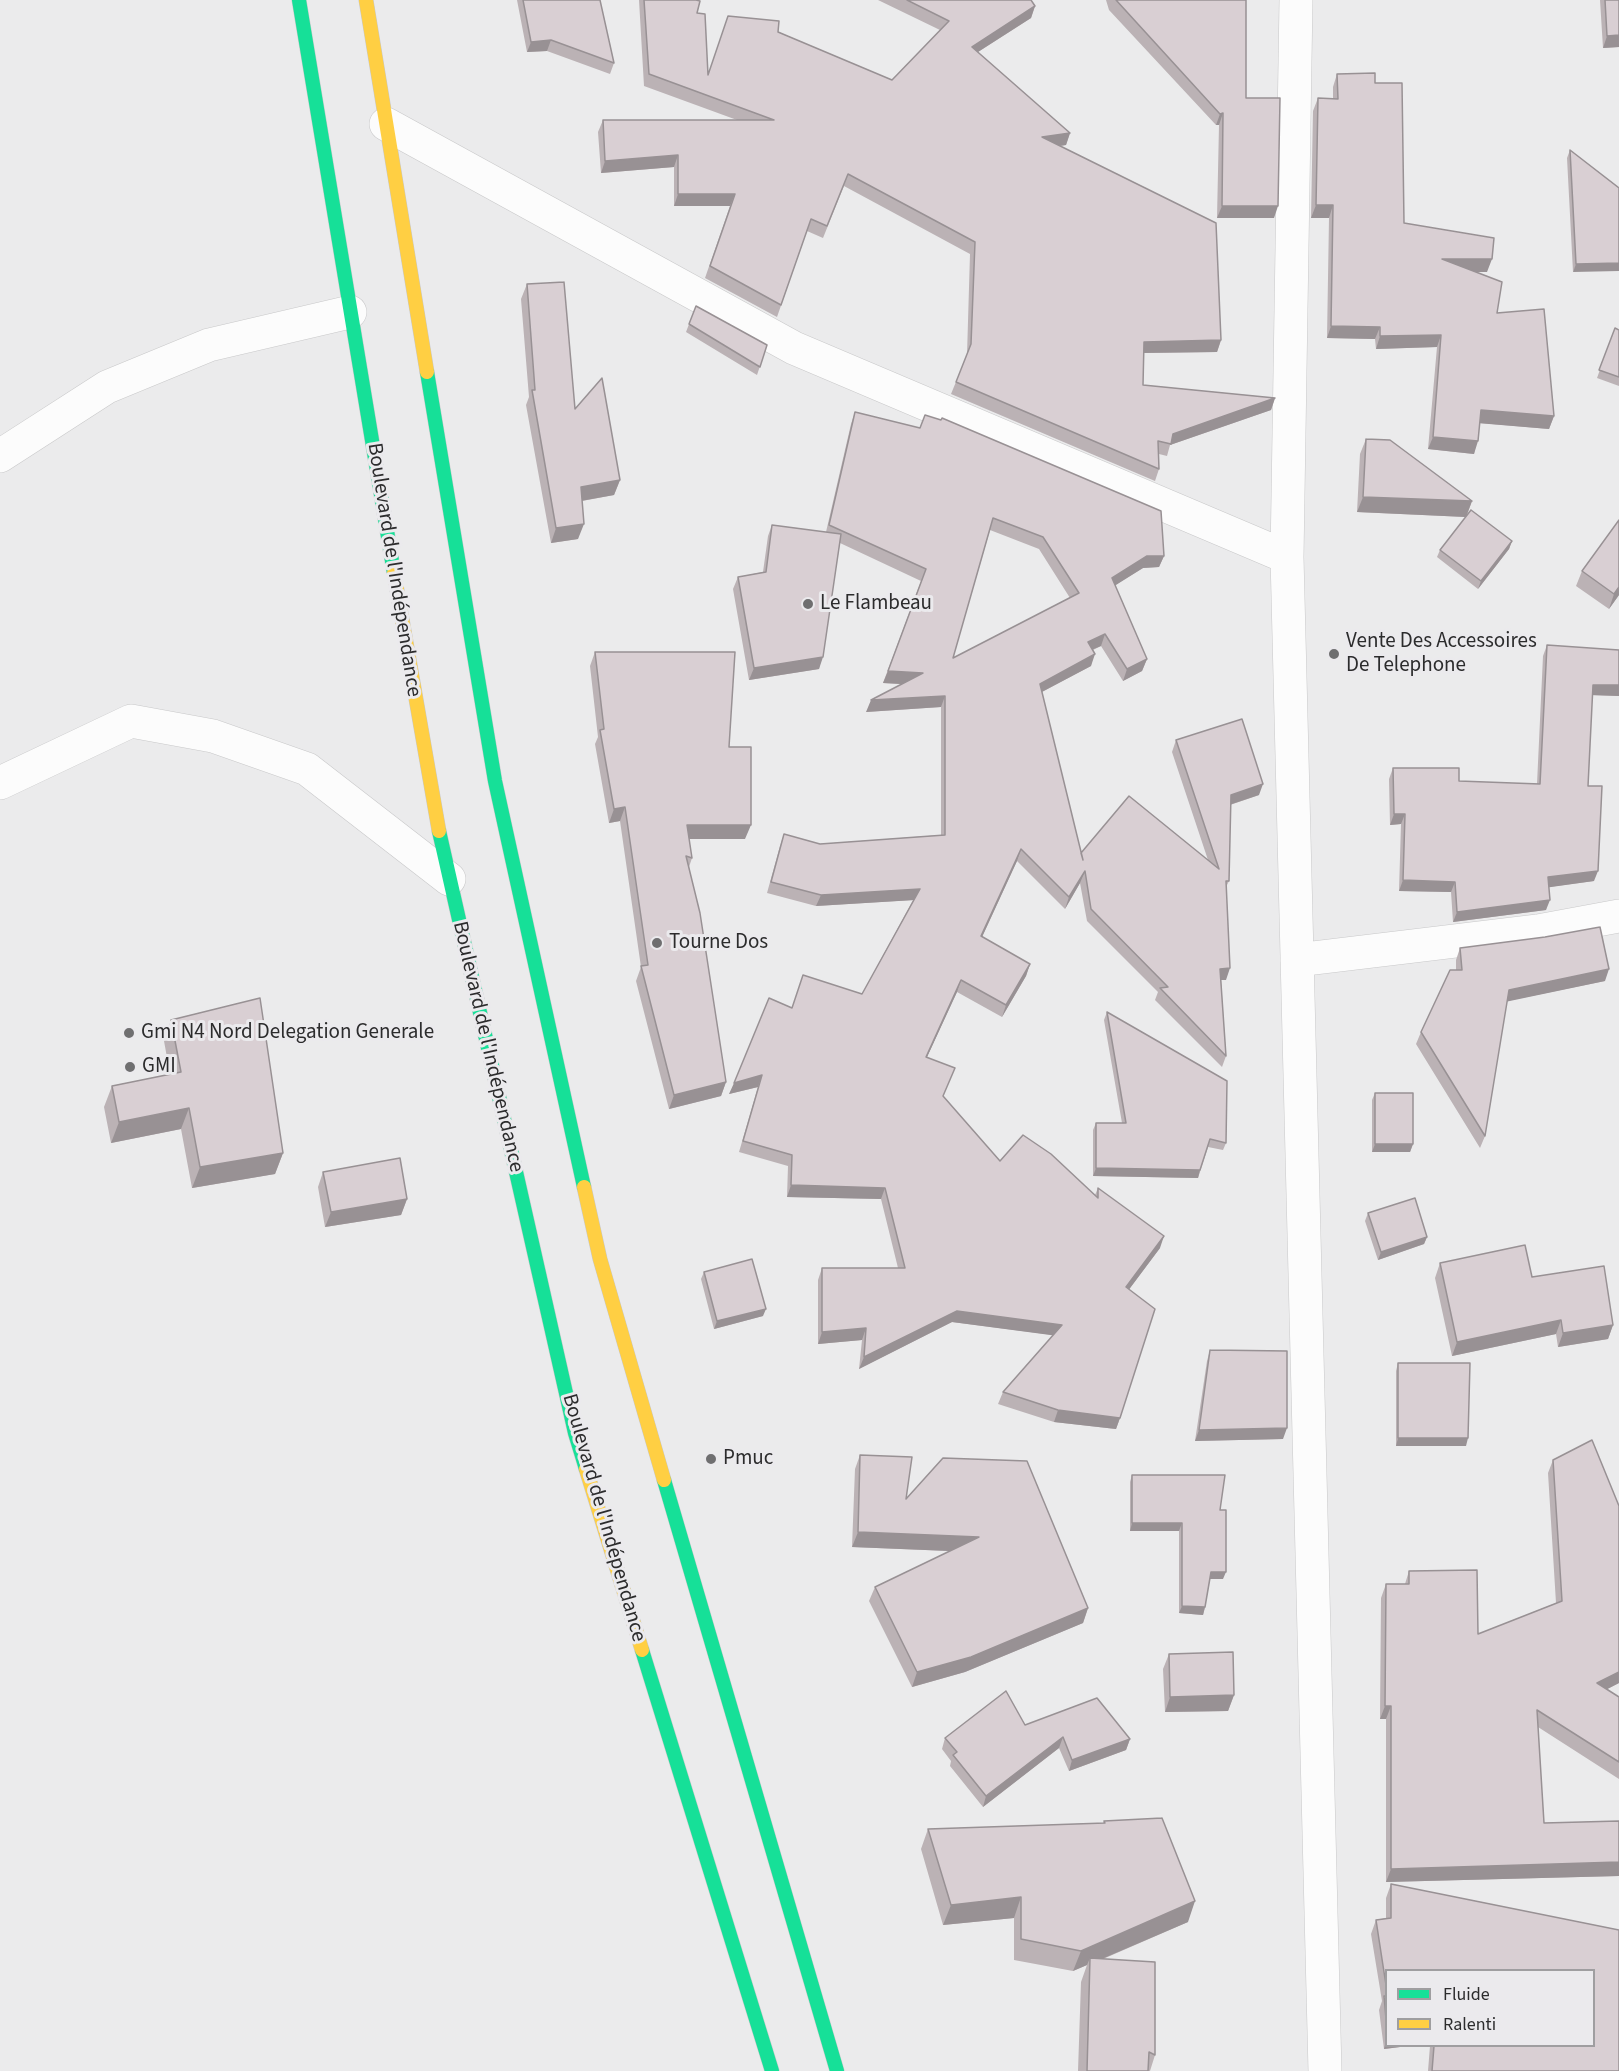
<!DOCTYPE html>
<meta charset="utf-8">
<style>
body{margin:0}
#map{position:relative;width:1619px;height:2071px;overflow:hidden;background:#ebebec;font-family:"Source Sans 3",sans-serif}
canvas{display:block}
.legend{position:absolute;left:1385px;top:1969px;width:210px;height:78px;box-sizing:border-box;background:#ebeaed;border:2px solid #9f9ea0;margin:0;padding:8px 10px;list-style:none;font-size:18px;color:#2c2c2d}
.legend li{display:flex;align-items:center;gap:12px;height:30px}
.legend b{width:30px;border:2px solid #9f9ea0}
</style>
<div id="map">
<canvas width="1619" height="2071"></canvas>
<ul class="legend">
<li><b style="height:8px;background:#16e098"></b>Fluide</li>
<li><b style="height:8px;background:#ffcf43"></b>Ralenti</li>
</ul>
</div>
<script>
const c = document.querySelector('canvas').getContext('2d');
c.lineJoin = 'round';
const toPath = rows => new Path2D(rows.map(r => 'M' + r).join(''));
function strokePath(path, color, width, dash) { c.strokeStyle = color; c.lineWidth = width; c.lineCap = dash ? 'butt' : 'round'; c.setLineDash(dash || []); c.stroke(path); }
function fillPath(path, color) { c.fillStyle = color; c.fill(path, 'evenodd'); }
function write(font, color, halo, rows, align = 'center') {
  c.font = font + ' "Source Sans 3",sans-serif'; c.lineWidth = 6; c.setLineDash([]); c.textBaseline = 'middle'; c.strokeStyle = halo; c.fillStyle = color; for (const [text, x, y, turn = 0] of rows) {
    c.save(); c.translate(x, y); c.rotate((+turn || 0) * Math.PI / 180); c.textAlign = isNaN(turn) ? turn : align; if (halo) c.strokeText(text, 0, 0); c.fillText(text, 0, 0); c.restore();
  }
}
const street = toPath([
 [1296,0,1287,557,1325,2071],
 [386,124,794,348,1287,557],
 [0,456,107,387,209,345,350,312],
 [0,783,131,721,213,736,307,769,449,879],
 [1297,960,1538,931,1619,916]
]);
const fast = toPath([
 [299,0,394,573],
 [427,372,495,781,584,1187],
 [439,831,575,1433,586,1469],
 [664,1480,837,2071],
 [642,1650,772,2071]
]);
const slow = toPath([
 [366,0,427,372],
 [394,573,439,831],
 [584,1187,600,1259,664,1480],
 [586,1469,642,1650]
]);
strokePath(street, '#c8c8c9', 34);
strokePath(fast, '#c8c8c9', 15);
strokePath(slow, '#c8c8c9', 15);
strokePath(street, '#fcfcfc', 33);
strokePath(fast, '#16e098', 14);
strokePath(slow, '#ffcf43', 14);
fillPath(toPath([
 [517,0,600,0,614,63,610,74,547,51,527,52],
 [639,0,696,0,697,13,708,74,778,32,892,80,940,30,878,0,1031,0,1035,6,1031,18,978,52,1070,133,1066,145,1060,146,1221,340,1217,352,1144,353,1143,385,1275,398,1271,410,1170,445,1167,456,1159,454,1159,469,1155,481,951,394,967,355,970,254,844,186,823,238,807,231,777,317,705,278,730,206,674,206,674,167,601,173,598,132,603,120,737,120,644,86],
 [1106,0,1246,0,1246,98,1274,218,1217,218,1219,125,1216,125,1109,10],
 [1600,0,1619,0,1619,47,1603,48],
 [1337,74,1375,83,1404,223,1487,272,1476,272,1554,416,1549,429,1480,423,1474,454,1428,449,1437,347,1376,349,1375,339,1327,338,1329,218,1311,218,1313,111,1318,98,1333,98,1333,87],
 [1570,150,1619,188,1573,272,1567,158],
 [527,284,575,409,620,480,614,495,582,501,578,539,551,543,526,405,529,397,521,299],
 [696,306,767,345,757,375,686,332],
 [1615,328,1619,330,1619,386,1597,378],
 [855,412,1164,556,1159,567,1143,568,1115,585,1147,659,1142,671,1123,681,1101,646,1093,650,1091,666,1042,692,1081,854,1208,860,1172,752,1176,740,1259,795,1230,805,1229,881,1226,887,1226,980,1221,980,1226,1056,1222,1067,1155,1000,1158,992,1087,921,1080,883,1065,909,1017,861,982,937,1030,964,1026,976,1002,1017,957,992,927,1057,943,1096,1000,1161,1095,1195,1098,1188,1160,1248,1129,1289,1120,1418,1116,1429,1054,1422,998,1404,1003,1392,1053,1335,952,1322,859,1369,862,1340,818,1344,818,1280,822,1268,898,1268,881,1199,787,1197,788,1166,739,1152,758,1087,729,1094,792,1008,862,994,913,900,816,906,767,893,780,846,784,834,820,844,941,835,941,707,866,712,902,684,883,683,921,581,840,543,819,669,749,680,733,589,738,577,763,572,768,536,772,525,826,532,851,424],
 [990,530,1039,549,1070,598,953,658],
 [1366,439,1472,501,1467,515,1512,541,1509,549,1478,589,1437,557,1440,550,1466,517,1357,512,1360,454],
 [1582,571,1619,595,1609,609,1576,586],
 [1547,645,1619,696,1592,695,1588,786,1594,881,1549,887,1546,910,1453,922,1451,892,1399,891,1401,824,1390,825,1389,779,1393,768,1459,781,1537,784,1543,656],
 [595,652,729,747,745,839,689,839,692,858,689,867,726,1082,721,1096,669,1109,636,981,641,967,620,821,609,823,595,744,598,737,590,666],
 [1460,948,1605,981,1507,1001,1485,1136,1480,1148,1416,1044,1421,1032,1456,970,1456,960],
 [1107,1012,1226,1143,1223,1150,1208,1147,1198,1178,1093,1176,1093,1130,1096,1123,1122,1123,1104,1020],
 [171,1020,283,1153,275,1174,192,1188,181,1129,111,1143,104,1107,112,1086,170,1074,164,1041],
 [1375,1093,1413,1144,1410,1152,1372,1152,1372,1100],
 [323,1172,407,1199,401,1215,325,1227,318,1187],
 [1368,1213,1427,1237,1424,1244,1378,1260,1365,1221],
 [1440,1263,1532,1277,1613,1325,1608,1339,1558,1347,1556,1334,1452,1356,1435,1278],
 [704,1272,763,1316,714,1329,701,1279],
 [1210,1350,1283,1439,1195,1441,1207,1361],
 [1398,1363,1466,1446,1396,1446,1396,1371],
 [860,1455,906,1499,1088,1608,1083,1623,965,1672,912,1687,869,1601,875,1587,950,1551,852,1547,855,1469],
 [1553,1460,1619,1683,1607,1689,1619,1697,1619,1779,1538,1727,1544,1823,1619,1821,1619,1876,1386,1882,1386,1719,1380,1719,1381,1598,1386,1584,1405,1584,1409,1571,1478,1634,1556,1603,1548,1473],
 [1132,1475,1220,1510,1223,1579,1210,1579,1205,1607,1203,1615,1179,1613,1179,1531,1130,1531,1130,1482],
 [1169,1654,1234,1695,1228,1711,1165,1712,1163,1669],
 [1025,1725,1130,1739,1126,1750,1069,1771,1059,1748,983,1807,950,1766,951,1761,942,1749,945,1738],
 [1104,1821,1188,1922,1103,1959,1155,2055,1150,2071,1078,2071,1081,1982,1087,1965,1073,1971,1014,1960,1014,1918,943,1925,921,1849,928,1829,1103,1823],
 [1391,1884,1619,1930,1619,2071,1428,2071,1430,2046,1593,2046,1593,1971,1386,1971,1386,2046,1408,2046,1384,2049,1379,2010,1382,2001,1371,1934,1376,1920,1386,1918,1386,1898]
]), '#bbb2b5');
fillPath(toPath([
 [1035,6,1031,18,967,59,972,47],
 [1619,35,1619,47,1603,48,1607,36],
 [551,40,547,51,527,52,531,42],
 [1223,113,1219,125,1216,125,1220,114],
 [1070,133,1066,145,1037,149,1042,137],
 [678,155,674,167,601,173,605,161],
 [678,194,735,194,730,206,674,206],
 [1316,205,1333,205,1329,218,1311,218],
 [1222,206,1278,206,1274,218,1217,218],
 [1442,259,1492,259,1487,272,1437,272],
 [1619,263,1619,271,1573,272,1576,264],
 [1331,326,1380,327,1375,339,1327,338],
 [1441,335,1437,347,1376,349,1380,336],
 [1221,340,1217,352,1140,353,1144,342],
 [1275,398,1271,410,1170,445,1173,434],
 [1481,410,1554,416,1549,429,1477,423],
 [1433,437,1478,441,1474,454,1428,449],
 [620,480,614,495,575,502,581,487],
 [1363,497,1472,501,1466,517,1357,512],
 [584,524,578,539,551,543,556,528],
 [1512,541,1509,549,1478,589,1481,581],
 [1147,556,1164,556,1159,567,1143,568,1108,590,1112,578],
 [1619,587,1619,595,1609,609,1614,594],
 [1105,634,1101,646,1084,653,1088,642],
 [1095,654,1091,666,1036,695,1040,684],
 [823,657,819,669,749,680,754,668],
 [1147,659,1142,671,1123,681,1127,669],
 [888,671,923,673,919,685,883,683],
 [1593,685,1619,685,1619,696,1589,695],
 [945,696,941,707,866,712,871,700],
 [1263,784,1259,795,1226,806,1231,795],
 [625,807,620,821,609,823,614,809],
 [1394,814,1405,814,1401,824,1390,825],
 [687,825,751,825,745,839,682,839],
 [1021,849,1017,861,977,948,981,936],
 [1085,871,1080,883,1065,909,1069,897],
 [1598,871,1594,881,1544,888,1548,877],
 [1403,880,1455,882,1451,892,1399,891],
 [920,889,915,900,816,906,821,895],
 [1550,900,1546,910,1453,922,1457,912],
 [1030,964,1026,976,1002,1017,1006,1005],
 [1230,968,1226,980,1215,980,1220,969],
 [1609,969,1605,981,1505,1002,1509,990],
 [961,980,957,992,922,1068,926,1057],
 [762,1075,758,1087,729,1094,734,1083],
 [726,1082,721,1096,669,1109,674,1095],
 [189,1108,181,1129,111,1143,119,1122],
 [1375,1144,1413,1144,1410,1152,1372,1152],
 [283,1153,275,1174,192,1188,200,1167],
 [1096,1168,1200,1170,1198,1178,1093,1176],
 [791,1185,885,1188,881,1199,787,1197],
 [407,1199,401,1215,325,1227,331,1212],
 [1164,1236,1160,1248,1122,1299,1126,1287],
 [1427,1237,1424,1244,1378,1260,1381,1252],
 [766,1309,763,1316,714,1329,717,1321],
 [957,1311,1062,1325,1058,1336,952,1322,859,1369,864,1357],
 [1561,1320,1556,1334,1452,1356,1457,1342],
 [1613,1325,1608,1339,1558,1347,1563,1333],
 [866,1328,862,1340,818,1344,822,1332],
 [1058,1410,1120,1418,1116,1429,1054,1422],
 [1287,1428,1283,1439,1195,1441,1199,1430],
 [1398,1438,1468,1438,1466,1446,1396,1446],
 [1132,1523,1182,1523,1179,1531,1130,1531],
 [858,1532,979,1537,974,1552,852,1547],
 [1211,1572,1226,1572,1223,1579,1208,1579],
 [1182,1606,1205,1607,1203,1615,1179,1613],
 [1088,1608,1083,1623,965,1672,912,1687,917,1672],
 [1619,1672,1619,1683,1592,1697,1597,1683],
 [1234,1695,1228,1711,1165,1712,1170,1697],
 [1385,1706,1391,1706,1386,1719,1380,1719],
 [1063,1737,1059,1748,983,1807,986,1796],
 [1130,1739,1126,1750,1069,1771,1072,1760],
 [1619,1862,1619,1876,1386,1882,1391,1869],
 [1021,1897,1014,1918,943,1925,951,1905],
 [1195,1901,1188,1922,1090,1964,1090,1958,1087,1965,1073,1971,1081,1951],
 [1386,2041,1386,2046,1408,2046,1384,2049]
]), '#989194');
const building = toPath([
 [523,0,600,0,614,63,551,40,531,42,523,0],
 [644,0,696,0,700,1,697,13,705,14,708,75,728,16,779,21,778,32,892,80,949,21,907,0,1031,0,1035,6,972,47,1070,133,1042,137,1216,223,1221,340,1144,342,1143,385,1275,398,1173,434,1171,444,1158,441,1159,469,956,382,971,344,975,242,848,174,827,226,811,219,781,305,710,266,735,194,678,194,678,155,605,161,603,120,774,120,649,74,644,0],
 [1116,0,1246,0,1246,98,1280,98,1278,206,1222,206,1223,113,1220,114,1116,0],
 [1605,0,1619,0,1619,35,1607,36,1605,0],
 [1375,73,1375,83,1402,83,1404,223,1494,238,1492,259,1442,259,1502,282,1497,313,1544,309,1554,416,1481,410,1478,441,1433,437,1441,335,1380,336,1380,327,1331,326,1333,205,1316,205,1318,98,1338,99,1337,74,1375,73],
 [1570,150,1619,188,1619,263,1576,264,1570,150],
 [564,282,575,409,602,378,620,480,581,487,584,524,556,528,532,390,535,390,527,284,564,282],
 [696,306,767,345,760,367,689,324,696,306],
 [1615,328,1619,330,1619,377,1599,370,1615,328],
 [855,412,920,428,925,415,941,420,942,418,1161,511,1164,556,1147,556,1112,578,1147,659,1127,669,1105,634,1088,642,1095,654,1040,684,1083,860,1081,853,1129,796,1219,869,1176,740,1242,719,1263,784,1231,795,1229,881,1226,881,1230,968,1220,969,1226,1056,1160,988,1168,987,1091,909,1085,871,1069,897,1021,849,981,936,1030,964,1006,1005,961,980,926,1057,955,1068,943,1096,1000,1161,1023,1135,1051,1154,1098,1198,1098,1188,1164,1236,1126,1287,1155,1309,1120,1418,1058,1410,1003,1392,1062,1325,957,1311,864,1357,866,1328,822,1332,822,1268,905,1268,885,1188,791,1185,792,1155,743,1141,762,1075,734,1083,769,998,792,1008,803,975,862,994,920,889,821,895,771,882,784,834,820,844,945,835,945,696,871,700,923,673,888,671,926,569,829,525,855,412],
 [993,518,1043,537,1079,593,953,658,993,518],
 [1366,439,1390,440,1472,501,1363,497,1366,439],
 [1471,510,1512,541,1481,581,1440,550,1471,510],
 [1619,520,1619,587,1614,594,1582,571,1619,520],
 [772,525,841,534,823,657,754,668,738,577,766,572,772,525],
 [1547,645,1619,650,1619,685,1593,685,1588,786,1602,786,1598,871,1548,877,1550,900,1457,912,1455,882,1403,880,1405,814,1394,814,1393,768,1459,768,1459,781,1540,784,1547,645],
 [595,652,735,652,729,747,751,747,751,825,687,825,692,858,686,856,700,913,726,1082,674,1095,641,966,648,965,625,807,614,809,600,730,604,729,595,652],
 [1600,927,1609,969,1509,990,1485,1136,1421,1032,1450,970,1462,970,1460,948,1545,937,1600,927],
 [260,998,283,1153,200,1167,189,1108,119,1122,112,1086,181,1072,171,1020,260,998],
 [1107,1012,1227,1081,1226,1143,1210,1139,1200,1170,1096,1168,1096,1123,1126,1123,1107,1012],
 [1375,1093,1413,1093,1413,1144,1375,1144,1375,1093],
 [400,1158,407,1199,331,1212,323,1172,400,1158],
 [1415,1198,1427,1237,1381,1252,1368,1213,1415,1198],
 [1525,1245,1532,1277,1604,1266,1613,1325,1563,1333,1561,1320,1457,1342,1440,1263,1525,1245],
 [752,1259,766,1309,717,1321,704,1272,752,1259],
 [1210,1350,1287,1351,1287,1428,1199,1430,1210,1350],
 [1398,1363,1470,1363,1468,1438,1398,1438,1398,1363],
 [1592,1440,1619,1506,1619,1672,1597,1683,1619,1697,1619,1762,1537,1710,1544,1823,1619,1821,1619,1862,1391,1869,1391,1706,1385,1706,1386,1584,1409,1584,1409,1571,1477,1570,1478,1634,1562,1601,1553,1460,1592,1440],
 [860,1455,912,1457,906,1499,943,1458,1027,1461,1088,1608,971,1657,917,1672,875,1587,979,1537,858,1532,860,1455],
 [1132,1475,1225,1475,1220,1510,1226,1510,1226,1572,1211,1572,1205,1607,1182,1606,1182,1523,1132,1523,1132,1475],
 [1233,1652,1234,1695,1170,1697,1169,1654,1233,1652],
 [1006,1691,1025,1725,1097,1698,1130,1739,1072,1760,1063,1737,986,1796,953,1755,957,1752,945,1738,1006,1691],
 [1162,1818,1195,1901,1081,1951,1021,1939,1021,1897,951,1905,928,1829,1105,1823,1104,1821,1162,1818],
 [1391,1884,1619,1930,1619,2071,1432,2071,1434,2046,1593,2046,1593,1971,1386,1971,1386,1985,1376,1920,1391,1918,1391,1884],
 [1090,1958,1155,1962,1155,2055,1149,2052,1148,2071,1087,2071,1090,1958],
 [1384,1996,1386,1996,1386,2019,1384,1996]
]);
fillPath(building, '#d9cfd3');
strokePath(building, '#989194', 1.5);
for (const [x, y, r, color] of [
 [808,604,6,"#6f6f70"],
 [1334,654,6,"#6f6f70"],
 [657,943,6,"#6f6f70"],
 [129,1033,6,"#6f6f70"],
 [130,1067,6,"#6f6f70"],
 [711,1459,6,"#6f6f70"]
]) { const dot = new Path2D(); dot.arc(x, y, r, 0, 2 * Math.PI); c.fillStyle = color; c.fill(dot); strokePath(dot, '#ebeaed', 2); }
write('21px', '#2c2c2d', '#ebeaed', [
 ["Boulevard de l'Indépendance",393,570,81],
 ["Boulevard de l'Indépendance",487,1047,77],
 ["Boulevard de l'Indépendance",603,1518,74]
]);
write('21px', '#2c2c2d', '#ebeaed', [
 ["Le Flambeau",820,604],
 ["Vente Des Accessoires",1346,642],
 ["De Telephone",1346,666],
 ["Tourne Dos",669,943],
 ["Gmi N4 Nord Delegation Generale",141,1033],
 ["GMI",142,1067],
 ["Pmuc",723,1459]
], 'left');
</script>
